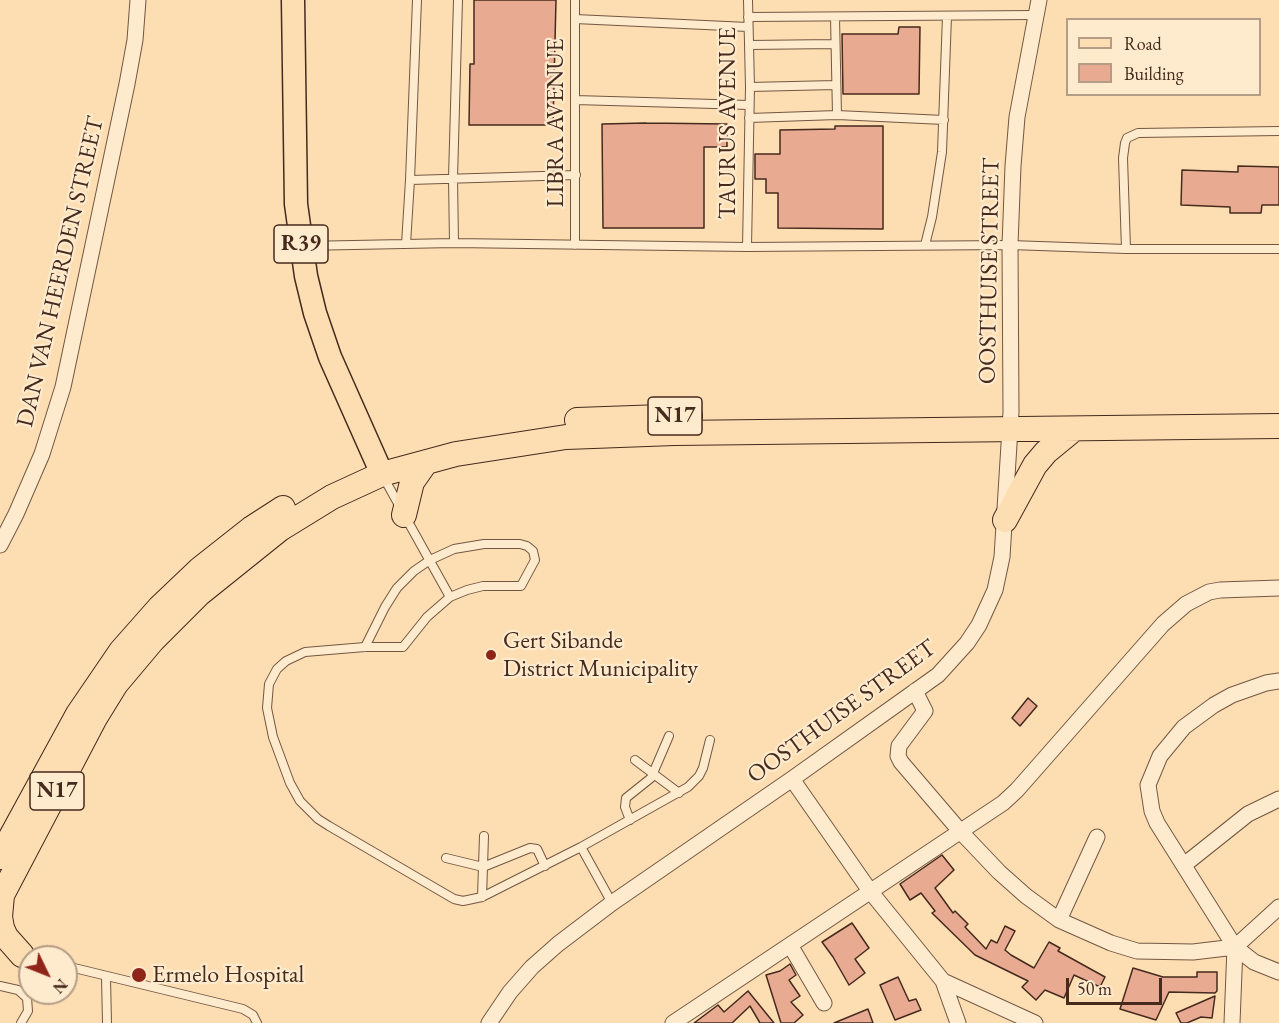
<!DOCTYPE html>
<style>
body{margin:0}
#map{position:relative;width:1279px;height:1023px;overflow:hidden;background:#fddeb2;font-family:"EB Garamond",serif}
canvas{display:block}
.legend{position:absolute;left:1066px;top:18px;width:195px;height:78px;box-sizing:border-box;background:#feeacd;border:2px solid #b49d87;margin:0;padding:8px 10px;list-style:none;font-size:18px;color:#452a1d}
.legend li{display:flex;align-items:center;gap:12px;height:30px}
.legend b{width:30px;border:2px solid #b49d87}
.north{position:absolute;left:18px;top:945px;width:60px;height:60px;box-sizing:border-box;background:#feeacd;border:2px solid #b49d87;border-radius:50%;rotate:133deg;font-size:16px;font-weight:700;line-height:24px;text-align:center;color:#452a1d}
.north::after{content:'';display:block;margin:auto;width:21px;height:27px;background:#8f2418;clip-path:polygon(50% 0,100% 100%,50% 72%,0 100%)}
.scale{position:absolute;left:1066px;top:978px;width:96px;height:27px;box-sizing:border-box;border:3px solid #452a1d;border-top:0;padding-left:8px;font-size:18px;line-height:21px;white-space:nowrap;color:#452a1d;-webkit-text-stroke:4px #feeacd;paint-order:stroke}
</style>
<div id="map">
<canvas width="1279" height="1023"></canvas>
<ul class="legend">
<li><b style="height:8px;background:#fddeb2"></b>Road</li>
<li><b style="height:16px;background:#e8ab92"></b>Building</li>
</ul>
<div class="north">N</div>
<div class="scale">50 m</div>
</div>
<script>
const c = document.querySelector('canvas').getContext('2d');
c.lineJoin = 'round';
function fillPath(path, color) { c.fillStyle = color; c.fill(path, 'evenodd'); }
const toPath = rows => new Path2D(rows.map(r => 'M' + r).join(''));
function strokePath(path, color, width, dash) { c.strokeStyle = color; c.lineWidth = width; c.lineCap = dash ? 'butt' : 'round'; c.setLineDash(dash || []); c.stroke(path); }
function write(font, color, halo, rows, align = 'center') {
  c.font = font + ' "EB Garamond",serif'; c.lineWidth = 4.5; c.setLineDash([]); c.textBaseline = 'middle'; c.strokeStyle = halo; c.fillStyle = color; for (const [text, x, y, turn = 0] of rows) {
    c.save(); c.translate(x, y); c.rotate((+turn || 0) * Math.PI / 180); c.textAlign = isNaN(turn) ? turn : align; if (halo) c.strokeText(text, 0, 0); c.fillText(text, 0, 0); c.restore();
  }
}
const building = toPath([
 [474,0,556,0,553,125,469,125,470,64,474,64,474,0],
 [899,27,920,27,919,94,843,94,842,34,898,34,899,27],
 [646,123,727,124,727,147,704,147,704,228,603,228,602,124,646,123],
 [835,126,883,126,883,229,778,228,778,193,766,193,766,179,755,179,755,154,780,154,780,130,835,129,835,126],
 [1238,166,1279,167,1279,205,1262,205,1261,213,1230,213,1230,207,1181,205,1182,170,1238,172,1238,166],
 [1028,698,1037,706,1020,726,1012,718,1028,698],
 [942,855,954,870,935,888,953,913,955,911,968,924,965,927,986,949,991,940,997,943,1005,926,1015,931,1005,950,1011,955,1034,968,1049,942,1060,948,1058,951,1105,977,1100,987,1074,975,1064,998,1045,990,1036,1000,1022,987,1028,981,975,955,932,913,935,911,921,893,910,900,900,884,942,855],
 [852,923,869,948,855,959,865,973,849,985,833,957,822,942,852,923],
 [790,964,796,975,789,980,800,996,791,1002,803,1015,794,1023,781,1023,766,975,780,971,790,964],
 [1133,968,1163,977,1197,977,1197,972,1217,972,1217,991,1215,993,1169,992,1156,1020,1120,1009,1133,968],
 [898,977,909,1001,916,999,921,1010,895,1020,880,985,898,977],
 [748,991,774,1023,760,1023,750,1006,732,1023,694,1023,718,1005,724,1012,748,991],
 [1215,996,1212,1018,1201,1017,1187,1023,1181,1023,1176,1013,1215,996],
 [868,1009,873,1023,834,1023,868,1009]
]);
fillPath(building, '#e8ab92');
strokePath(building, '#452a1d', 1.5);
const service = toPath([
 [417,0,410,180,576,175],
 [458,0,453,178,454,243,747,247,1010,245,1126,249,1279,249],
 [575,0,575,245],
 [748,17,1035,15],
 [835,17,837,115],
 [575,19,748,27],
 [749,45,834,44],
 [750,87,835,85],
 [575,100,749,105],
 [749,118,837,115,944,120],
 [406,244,410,180],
 [925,245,932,217,942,152,947,16],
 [303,246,454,243],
 [747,247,750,87,748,0],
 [1126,249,1123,158,1125,143,1127,138,1138,133,1279,131],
 [384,478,400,507],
 [406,518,450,597],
 [365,647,385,607,397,588,414,571,430,560,454,549,484,544,520,544,527,546,533,551,535,560,521,586,483,586,467,590,450,597,427,617,403,647,365,647,305,652,286,661,277,669,269,684,267,708,273,737,290,783,300,801,318,819,329,826,454,899,463,901,482,897,581,847,688,787,699,776,703,768,710,740],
 [635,760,679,793],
 [630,820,625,807,626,798,651,778,669,736],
 [581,847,612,903],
 [446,858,483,867,530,848,537,849,545,866],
 [482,897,484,836],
 [66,966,243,1009,253,1015,257,1023],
 [106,977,107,1023],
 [0,986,18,990,27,998,28,1011,21,1023]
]);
const minor = toPath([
 [0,545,16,514,42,454,63,387,127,84,135,40,138,0],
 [1279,681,1266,683,1232,695,1214,705,1184,727,1160,756,1148,785,1152,811,1157,823,1235,947,1254,962,1279,972],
 [915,691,925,711,899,746,898,756,901,762,960,831,999,872,1026,896,1059,920,1111,943,1137,951,1193,952,1235,947,1279,907],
 [792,779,870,891,943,981,958,1023],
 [1184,865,1248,814,1279,799],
 [1059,920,1097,837],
 [790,945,824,1003],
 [943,981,1035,1023],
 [489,1023,510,992,532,967,558,944,612,903,792,779,938,675,967,643,979,625,995,590,1002,557,1011,412,1010,245,1013,166,1017,117,1039,0],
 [673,1023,1003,803,1017,790,1163,624,1186,604,1209,592,1220,590,1279,588],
 [1232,1023,1235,947]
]);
const primary = toPath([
 [293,0,296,204,306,276,315,313,330,357,382,474]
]);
const trunk = toPath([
 [577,420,690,416],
 [404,515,412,482,426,462],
 [1005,520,1035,465,1046,452,1074,429],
 [0,857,78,714,121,651,159,608,200,569,252,528,283,508],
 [2,895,0,917,2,928,6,937,22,955],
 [0,899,95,718,116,684,153,640,199,594,280,529,332,497,382,474,456,454,566,437,674,433,1279,426]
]);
strokePath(service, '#735742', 10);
strokePath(minor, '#735742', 17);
strokePath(primary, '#452a1d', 25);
strokePath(trunk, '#452a1d', 26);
strokePath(service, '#feeacd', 8);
strokePath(minor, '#feeacd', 15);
strokePath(primary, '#fddeb2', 22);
strokePath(trunk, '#fddeb2', 24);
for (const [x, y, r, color] of [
 [491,655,6,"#8f2418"],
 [139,975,8,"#8f2418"]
]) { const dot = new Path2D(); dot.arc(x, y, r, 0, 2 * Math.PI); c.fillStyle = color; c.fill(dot); strokePath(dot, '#feeacd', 2); }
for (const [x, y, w] of [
 [301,244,54],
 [675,416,54],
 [57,791,54]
]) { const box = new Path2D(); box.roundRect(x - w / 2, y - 19, w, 38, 4.5); c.fillStyle = '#feeacd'; c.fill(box); strokePath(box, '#452a1d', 1.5); }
write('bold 22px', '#452a1d', null, [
 ["R39",301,244],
 ["N17",675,416],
 ["N17",57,791]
]);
write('24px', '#452a1d', '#feeacd', [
 ["LIBRA AVENUE",556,123,-90],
 ["TAURUS AVENUE",728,123,-90],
 ["OOSTHUISE STREET",990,271,-89],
 ["DAN VAN HEERDEN STREET",61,272,-77],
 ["OOSTHUISE STREET",842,712,-36]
]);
write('24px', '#452a1d', '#feeacd', [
 ["Gert Sibande",503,641],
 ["District Municipality",503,669],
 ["Ermelo Hospital",152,975]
], 'left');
</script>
